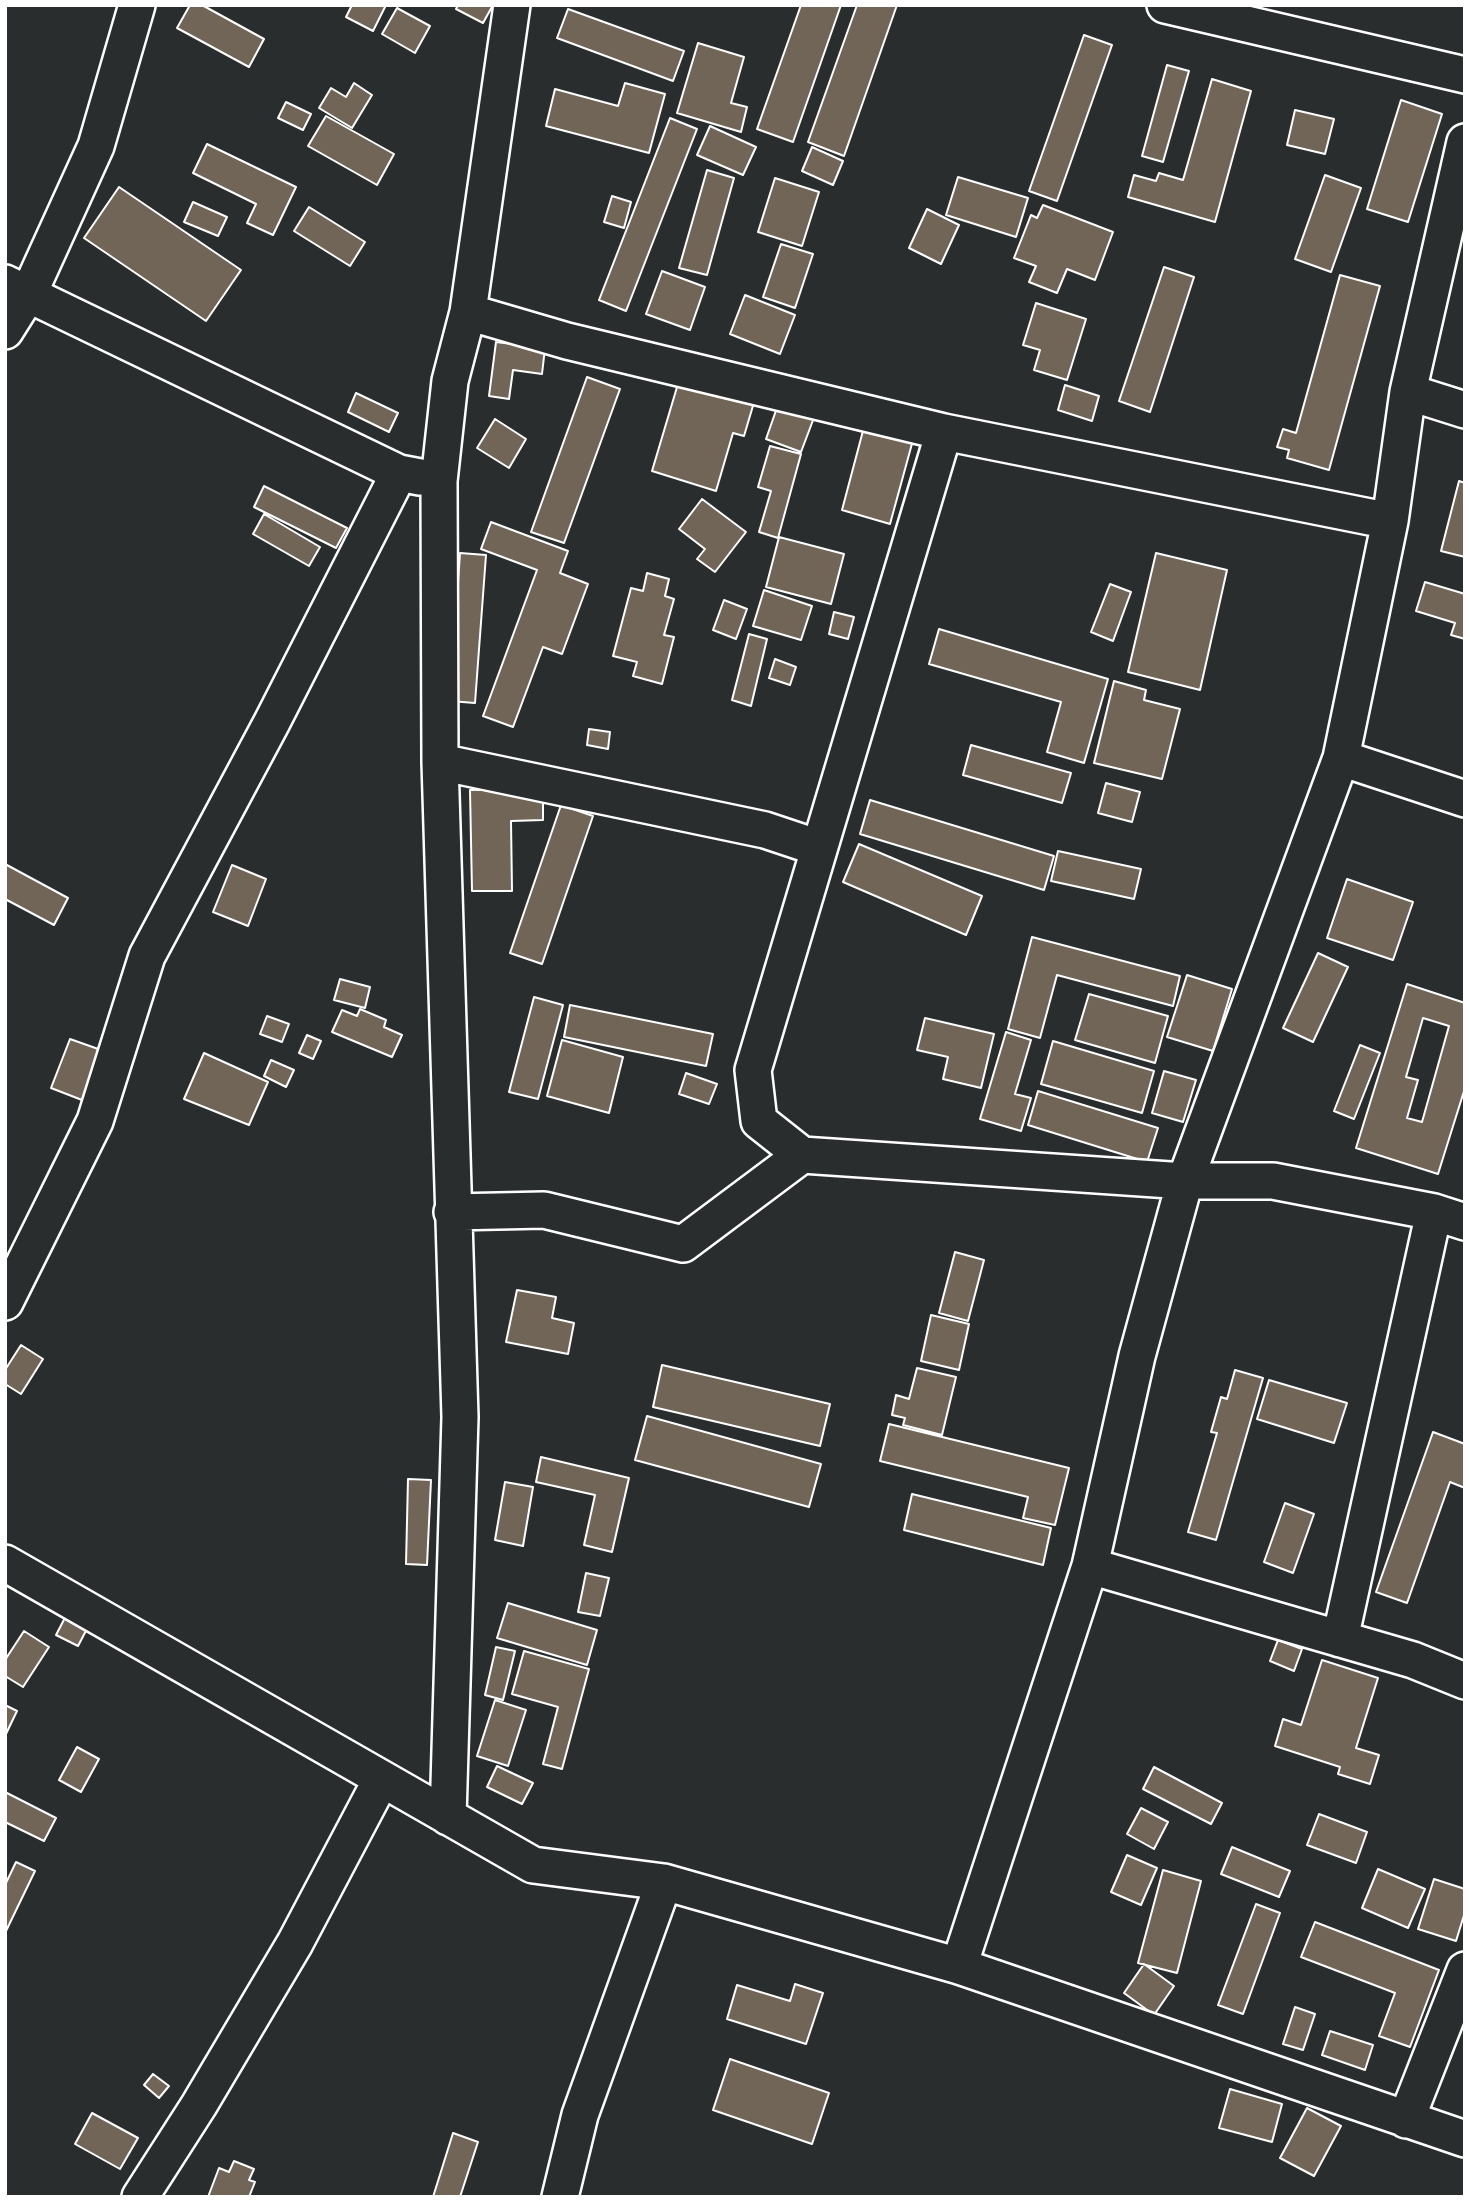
<!DOCTYPE html>
<style>
body{margin:0}
#map{position:relative;width:1470px;height:2202px;overflow:hidden;background:#2a2d2e;font-family:"Shantell Sans",sans-serif}
canvas{display:block}
.frame{position:absolute;inset:0;border:7px solid #fff;pointer-events:none}
</style>
<div id="map">
<canvas width="1470" height="2202"></canvas>
<div class="frame"></div>
</div>
<script>
const c = document.querySelector('canvas').getContext('2d');
c.lineJoin = 'round';
function fillPath(path, color) { c.fillStyle = color; c.fill(path, 'evenodd'); }
const toPath = rows => new Path2D(rows.map(r => 'M' + r).join(''));
function strokePath(path, color, width, dash) { c.strokeStyle = color; c.lineWidth = width; c.lineCap = dash ? 'butt' : 'round'; c.setLineDash(dash || []); c.stroke(path); }
const building = toPath([
 [190,5,202,5,264,39,249,67,177,28,190,5],
 [352,5,386,5,373,31,346,17,352,5],
 [458,5,493,5,483,23,456,9,458,5],
 [801,5,841,5,793,142,757,129,801,5],
 [857,5,897,5,844,156,808,142,857,5],
 [397,8,430,26,415,53,382,34,397,8],
 [568,9,684,51,673,81,557,38,568,9],
 [1084,35,1112,45,1057,201,1029,191,1084,35],
 [698,43,744,57,731,103,747,107,741,132,677,113,698,43],
 [1167,65,1189,71,1163,162,1142,156,1167,65],
 [1212,79,1251,91,1215,222,1128,197,1134,175,1156,181,1159,173,1183,180,1212,79],
 [354,83,372,95,352,128,319,108,331,88,346,97,354,83],
 [625,83,665,94,649,153,546,126,555,89,618,106,625,83],
 [1401,100,1442,114,1408,222,1367,209,1401,100],
 [286,102,311,114,303,130,278,118,286,102],
 [1295,110,1334,119,1325,154,1287,145,1295,110],
 [326,116,394,154,377,185,308,146,326,116],
 [670,118,697,129,626,311,599,300,670,118],
 [710,126,756,147,743,175,697,155,710,126],
 [207,144,296,187,273,235,247,223,256,204,193,173,207,144],
 [812,147,843,161,833,185,802,171,812,147],
 [707,170,734,178,707,275,679,268,707,170],
 [1325,175,1361,188,1331,272,1295,259,1325,175],
 [958,177,1028,198,1016,237,946,215,958,177],
 [775,178,819,192,802,246,758,232,775,178],
 [119,187,241,270,206,321,84,238,119,187],
 [612,196,631,202,624,228,604,222,612,196],
 [193,202,227,217,218,236,184,222,193,202],
 [1043,205,1113,232,1095,280,1067,269,1057,293,1029,282,1036,266,1014,258,1031,215,1037,218,1043,205],
 [309,207,365,242,350,266,294,231,309,207],
 [927,209,959,225,941,264,909,248,927,209],
 [781,244,813,254,795,308,763,297,781,244],
 [1164,267,1194,277,1150,412,1119,401,1164,267],
 [662,271,705,287,690,330,646,314,662,271],
 [1340,275,1380,286,1329,470,1287,458,1289,450,1277,447,1283,429,1296,433,1340,275],
 [745,295,795,315,780,354,730,334,745,295],
 [1036,303,1086,319,1067,380,1034,370,1040,350,1023,345,1036,303],
 [496,342,545,348,542,374,513,370,509,399,489,396,496,342],
 [587,377,620,389,564,543,531,532,587,377],
 [680,377,755,399,744,436,733,433,716,491,652,471,680,377],
 [1065,385,1099,396,1092,421,1058,410,1065,385],
 [356,393,398,413,389,432,348,412,356,393],
 [779,402,815,415,801,452,766,439,779,402],
 [495,419,526,439,509,468,477,448,495,419],
 [864,427,913,440,890,524,842,510,864,427],
 [770,446,801,454,778,538,759,532,771,491,758,487,770,446],
 [1459,481,1465,483,1465,557,1441,551,1459,481],
 [264,486,347,528,336,548,254,507,264,486],
 [702,499,746,532,715,572,697,559,705,549,679,529,702,499],
 [264,514,320,547,309,566,253,534,264,514],
 [491,522,568,551,560,573,588,584,562,654,543,647,513,727,483,716,537,570,481,549,491,522],
 [779,537,844,554,831,604,766,587,779,537],
 [460,553,486,555,475,703,450,701,460,553],
 [1156,553,1227,570,1200,690,1128,672,1156,553],
 [647,573,669,579,665,596,674,599,664,635,674,637,662,684,633,676,637,662,613,656,631,588,643,591,647,573],
 [1425,582,1465,594,1465,639,1451,635,1455,623,1416,611,1425,582],
 [1110,584,1131,592,1113,641,1091,632,1110,584],
 [764,590,812,606,801,640,753,626,764,590],
 [724,600,747,609,736,639,713,630,724,600],
 [834,612,854,617,848,639,829,634,834,612],
 [939,629,1108,679,1084,763,1047,752,1061,702,929,664,939,629],
 [749,634,767,639,751,706,732,700,749,634],
 [775,659,796,667,790,685,769,678,775,659],
 [1114,681,1146,690,1144,700,1180,709,1162,779,1094,763,1114,681],
 [589,729,610,732,608,749,587,745,589,729],
 [971,745,1071,773,1062,803,963,775,971,745],
 [1106,783,1140,792,1132,822,1098,813,1106,783],
 [543,789,543,820,511,821,512,891,472,891,470,790,543,789],
 [870,800,1054,856,1044,890,860,834,870,800],
 [561,805,593,816,542,964,510,953,561,805],
 [859,844,982,896,966,935,843,882,859,844],
 [1058,851,1141,869,1134,899,1051,881,1058,851],
 [5,864,68,898,54,925,5,899,5,864],
 [232,865,266,879,248,926,213,912,232,865],
 [1347,879,1413,902,1393,960,1327,938,1347,879],
 [1032,937,1180,976,1173,1006,1057,975,1040,1038,1008,1029,1032,937],
 [1318,953,1348,967,1313,1042,1283,1028,1318,953],
 [1187,975,1232,989,1213,1051,1167,1037,1187,975],
 [340,979,370,987,365,1008,334,1000,340,979],
 [1407,984,1465,1003,1465,1088,1438,1174,1356,1148,1407,984],
 [1423,1018,1449,1026,1422,1122,1407,1118,1418,1080,1406,1077,1423,1018],
 [1089,994,1168,1016,1155,1063,1075,1040,1089,994],
 [534,997,563,1005,538,1099,509,1092,534,997],
 [570,1005,713,1034,706,1066,564,1037,570,1005],
 [360,1009,386,1020,384,1027,402,1035,392,1057,332,1032,342,1010,357,1016,360,1009],
 [267,1016,289,1024,282,1042,260,1034,267,1016],
 [925,1018,994,1034,981,1088,943,1079,948,1057,917,1050,925,1018],
 [1006,1032,1031,1040,1015,1094,1031,1098,1021,1131,980,1119,1006,1032],
 [307,1035,321,1041,313,1059,299,1053,307,1035],
 [70,1039,101,1050,82,1100,51,1088,70,1039],
 [562,1040,623,1057,609,1113,547,1096,562,1040],
 [1053,1041,1154,1071,1142,1113,1041,1084,1053,1041],
 [1360,1045,1380,1053,1354,1119,1334,1111,1360,1045],
 [204,1053,268,1082,249,1125,184,1099,204,1053],
 [271,1060,294,1070,286,1087,264,1076,271,1060],
 [1164,1071,1196,1080,1183,1122,1152,1113,1164,1071],
 [686,1073,717,1084,709,1104,679,1094,686,1073],
 [1038,1091,1158,1128,1147,1162,1028,1125,1038,1091],
 [955,1252,984,1260,968,1321,939,1313,955,1252],
 [517,1290,556,1297,552,1318,574,1323,568,1354,506,1342,517,1290],
 [931,1315,969,1324,959,1370,921,1361,931,1315],
 [21,1345,43,1359,21,1394,5,1384,5,1370,21,1345],
 [662,1365,830,1404,820,1446,653,1407,662,1365],
 [917,1368,956,1377,942,1435,903,1425,905,1418,892,1415,896,1395,909,1399,917,1368],
 [1235,1370,1263,1378,1216,1540,1188,1532,1217,1433,1211,1432,1221,1397,1227,1399,1235,1370],
 [1269,1380,1347,1403,1334,1443,1257,1419,1269,1380],
 [647,1416,821,1464,809,1507,635,1460,647,1416],
 [889,1424,1069,1468,1055,1525,1023,1518,1028,1497,880,1461,889,1424],
 [1433,1432,1465,1444,1465,1488,1450,1482,1407,1603,1376,1592,1433,1432],
 [541,1457,629,1478,612,1552,584,1545,595,1495,536,1482,541,1457],
 [408,1479,431,1480,427,1565,406,1564,408,1479],
 [505,1482,533,1487,523,1546,495,1540,505,1482],
 [912,1494,1051,1528,1043,1565,904,1530,912,1494],
 [1285,1503,1314,1514,1293,1573,1264,1562,1285,1503],
 [586,1573,609,1578,600,1616,578,1612,586,1573],
 [508,1603,597,1630,587,1665,497,1638,508,1603],
 [68,1612,89,1625,78,1646,56,1635,68,1612],
 [24,1631,49,1647,23,1687,5,1676,5,1660,24,1631],
 [1278,1640,1302,1649,1294,1671,1270,1661,1278,1640],
 [496,1647,515,1651,503,1700,485,1695,496,1647],
 [524,1651,589,1669,562,1769,543,1764,558,1707,512,1694,524,1651],
 [1322,1660,1378,1678,1356,1748,1379,1755,1370,1784,1338,1774,1340,1767,1275,1746,1283,1719,1301,1725,1322,1660],
 [495,1700,526,1710,508,1766,477,1756,495,1700],
 [5,1705,17,1711,5,1736,5,1705],
 [77,1747,99,1759,81,1792,59,1780,77,1747],
 [497,1766,533,1783,522,1804,487,1787,497,1766],
 [1154,1767,1222,1803,1211,1824,1143,1789,1154,1767],
 [5,1792,56,1818,44,1841,5,1822,5,1792],
 [1141,1808,1168,1822,1154,1849,1127,1834,1141,1808],
 [1319,1814,1367,1832,1356,1863,1307,1845,1319,1814],
 [1232,1847,1290,1871,1279,1897,1221,1874,1232,1847],
 [1127,1855,1157,1868,1141,1905,1111,1892,1127,1855],
 [16,1862,35,1871,6,1931,5,1885,16,1862],
 [1378,1869,1425,1889,1408,1928,1362,1908,1378,1869],
 [1163,1870,1201,1881,1177,1973,1138,1963,1163,1870],
 [1434,1879,1465,1889,1465,1912,1456,1941,1418,1929,1434,1879],
 [1256,1904,1280,1913,1243,2014,1218,2005,1256,1904],
 [1315,1922,1439,1970,1410,2047,1379,2036,1395,1993,1301,1957,1315,1922],
 [1144,1964,1174,1986,1154,2015,1124,1993,1144,1964],
 [795,1984,823,1993,806,2044,727,2019,737,1985,790,2001,795,1984],
 [1295,2007,1315,2014,1303,2050,1283,2044,1295,2007],
 [1330,2031,1373,2045,1365,2070,1322,2055,1330,2031],
 [730,2059,829,2093,812,2144,713,2110,730,2059],
 [153,2074,169,2086,159,2098,144,2085,153,2074],
 [1230,2089,1282,2104,1272,2142,1219,2128,1230,2089],
 [1307,2108,1341,2126,1314,2176,1280,2158,1307,2108],
 [92,2113,138,2138,120,2169,75,2144,92,2113],
 [453,2133,478,2142,460,2197,433,2197,453,2133],
 [234,2161,254,2169,249,2180,255,2182,249,2197,208,2197,219,2168,229,2172,234,2161]
]);
fillPath(building, '#706557');
strokePath(building, '#fff', 2);
const minor = toPath([
 [1165,5,1465,75],
 [5,283,399,473,420,477],
 [468,312,567,341,944,432,1390,521],
 [5,331,29,293,96,146,137,5],
 [1408,392,1465,410],
 [944,432,753,1070,759,1121,802,1155,1185,1181,1273,1181,1434,1212,1465,1222],
 [1341,758,1465,799],
 [440,762,765,830,819,848],
 [452,1212,544,1210,683,1244,802,1155],
 [5,1302,95,1121,147,956,272,722,399,473],
 [5,1563,533,1865,664,1882,959,1966,1465,2139],
 [1090,1566,1413,1660,1465,1681],
 [1340,1639,1434,1212],
 [448,1817,460,1417,440,762,439,481,450,381,468,312,512,5],
 [959,1966,1090,1566,1137,1356,1185,1181,1341,758,1390,521,1408,392,1465,142],
 [1406,2120,1465,1970],
 [140,2197,199,2105,295,1943,381,1780],
 [560,2197,580,2115,664,1882]
]);
strokePath(minor, '#fff', 40);
strokePath(minor, '#2a2d2e', 35);
</script>
